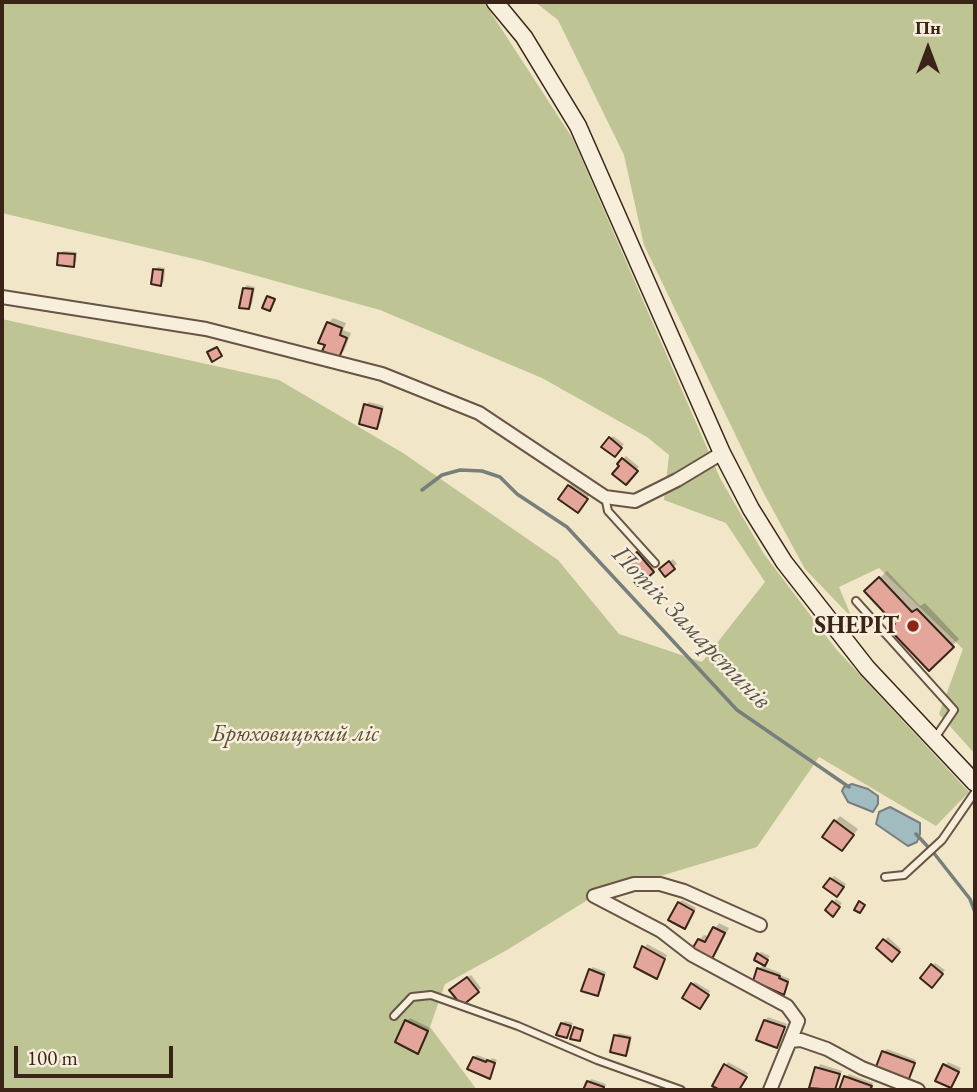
<!DOCTYPE html>
<meta charset="utf-8">
<style>
body{margin:0}
#map{position:relative;width:977px;height:1092px;overflow:hidden;background:#f2e6c9;font-family:"EB Garamond",serif}
canvas{display:block}
.frame{position:absolute;inset:0;border:4px solid #392417;pointer-events:none}
.north{position:absolute;left:893px;top:14px;width:70px;height:70px;-webkit-text-stroke:5px #f7efdc;paint-order:stroke;rotate:0deg;font-size:19px;font-weight:700;line-height:28px;text-align:center;color:#392417}
.north::after{content:'';display:block;margin:auto;width:24px;height:32px;background:#392417;clip-path:polygon(50% 0,100% 100%,50% 72%,0 100%)}
.scale{position:absolute;left:14px;top:1046px;width:159px;height:32px;box-sizing:border-box;border:4px solid #392417;border-top:0;padding-left:9px;font-size:21px;line-height:24px;white-space:nowrap;color:#392417;-webkit-text-stroke:5px #f7efdc;paint-order:stroke}
</style>
<div id="map">
<canvas width="977" height="1092"></canvas>
<div class="frame"></div>
<div class="north">Пн</div>
<div class="scale">100 m</div>
</div>
<script>
const c = document.querySelector('canvas').getContext('2d');
c.lineJoin = 'round';
function fillPath(path, color) { c.fillStyle = color; c.fill(path, 'evenodd'); }
const toPath = rows => new Path2D(rows.map(r => 'M' + r).join(''));
function strokePath(path, color, width, dash) { c.strokeStyle = color; c.lineWidth = width; c.lineCap = dash ? 'butt' : 'round'; c.setLineDash(dash || []); c.stroke(path); }
function write(font, color, halo, rows, align = 'center') {
  c.font = font + ' "EB Garamond",serif'; c.lineWidth = 5; c.setLineDash([]); c.textBaseline = 'middle'; c.strokeStyle = halo; c.fillStyle = color; for (const [text, x, y, turn = 0] of rows) {
    c.save(); c.translate(x, y); c.rotate((+turn || 0) * Math.PI / 180); c.textAlign = isNaN(turn) ? turn : align; if (halo) c.strokeText(text, 0, 0); c.fillText(text, 0, 0); c.restore();
  }
}
fillPath(toPath([
 [2,2,484,2,573,139,720,478,764,554,836,649,969,792,936,826,819,757,757,847,594,896,507,950,445,984,430,1027,477,1090,2,1090,2,319,279,380,403,453,558,560,619,634,702,662,765,582,726,523,664,500,669,455,647,437,542,378,380,310,203,261,2,213],
 [535,2,975,2,975,754,939,714,963,649,879,568,839,587,852,618,805,569,761,488,644,245,624,155,558,20]
]), '#bec494');
const water = toPath([
 [852,784,868,789,878,796,878,804,873,812,848,802,842,791,844,787,852,784],
 [890,807,920,823,920,834,917,842,908,846,876,824,879,812,890,807]
]);
fillPath(water, '#a1bcc1');
strokePath(water, '#777f7d', 2);
fillPath(toPath([
 [63,251,77,252,76,262,73,265,60,254],
 [158,267,165,268,164,281,161,284,155,270],
 [247,285,255,287,252,304,249,308,244,288],
 [333,318,346,323,343,330,351,333,344,351,339,356,328,323],
 [369,402,384,406,380,424,377,427,366,405],
 [613,436,624,444,617,452,604,446],
 [626,456,639,467,626,482,619,464],
 [572,483,589,495,581,507,569,486],
 [641,551,656,568,638,584,643,573,631,559],
 [673,559,677,564,665,574,661,569],
 [887,571,920,606,925,603,959,639,929,668,897,624,866,591],
 [840,816,858,829,847,844,835,821],
 [834,876,846,884,840,892,826,887],
 [836,899,842,903,833,914,827,910],
 [682,900,696,908,687,924,679,903],
 [719,923,729,928,716,954,710,959,699,940,704,935,710,937],
 [888,937,901,949,892,959,878,948],
 [647,944,667,955,657,977,636,966],
 [761,952,770,956,763,966,781,973,780,975,790,979,783,993,759,969,764,964,758,954],
 [935,963,945,970,932,985,923,977],
 [593,967,606,972,601,991,598,994,590,970],
 [471,975,481,988,478,991,454,987],
 [695,982,710,991,703,1004,692,984],
 [768,1017,787,1024,777,1046,765,1020],
 [410,1018,430,1028,418,1051,407,1021],
 [565,1021,573,1023,567,1036,562,1024],
 [619,1033,632,1036,629,1051,626,1054,615,1036],
 [887,1049,916,1060,906,1082,884,1052],
 [477,1055,490,1060,492,1058,497,1060,489,1077,474,1058],
 [728,1062,748,1073,739,1090,723,1090,714,1085],
 [948,1062,961,1068,951,1086,945,1066],
 [820,1064,842,1071,835,1090,811,1086],
 [849,1074,873,1083,871,1090,841,1090],
 [591,1079,606,1084,604,1090,585,1090]
]), '#0003');
strokePath(toPath([
 [422,490,442,475,460,470,482,471,500,477,517,494,567,527,737,710,849,787],
 [916,834,929,848],
 [933,852,970,899,975,912]
]), '#777f7d', 3.5);
const building = toPath([
 [58,253,75,254,74,267,57,265,58,253],
 [153,269,163,270,161,286,151,284,153,269],
 [243,288,253,289,249,309,239,308,243,288],
 [267,296,275,299,270,311,262,308,267,296],
 [327,322,342,328,340,335,347,338,339,358,322,351,325,345,318,343,327,322],
 [217,347,222,356,212,362,207,352,217,347],
 [364,404,382,409,377,429,359,424,364,404],
 [609,437,622,448,615,457,601,447,609,437],
 [622,458,638,471,626,485,612,474,619,466,617,464,622,458],
 [568,485,588,499,578,513,558,499,568,485],
 [637,552,654,572,638,586,633,580,641,574,628,559,637,552],
 [669,561,675,569,665,577,659,569,669,561],
 [879,577,912,612,917,609,954,647,929,671,889,629,895,624,864,591,879,577],
 [834,820,854,835,842,851,822,837,834,820],
 [830,878,844,887,837,897,823,887,830,878],
 [832,901,840,907,833,917,825,910,832,901],
 [859,901,865,905,860,913,854,910,859,901],
 [678,902,694,911,685,929,668,920,678,902],
 [713,927,725,933,711,961,691,951,698,939,705,942,713,927],
 [883,939,900,952,892,962,876,948,883,939],
 [642,946,665,959,657,979,634,967,642,946],
 [757,953,768,960,765,966,754,960,757,953],
 [931,964,943,974,932,988,920,978,931,964],
 [757,968,780,976,779,978,788,982,784,995,753,981,757,968],
 [589,969,604,975,598,996,581,991,589,969],
 [467,977,479,992,462,1006,449,990,467,977],
 [691,983,709,995,700,1009,682,998,691,983],
 [405,1020,428,1031,418,1054,395,1042,405,1020],
 [764,1020,785,1027,777,1048,756,1040,764,1020],
 [561,1023,571,1026,567,1038,556,1035,561,1023],
 [574,1027,583,1030,580,1041,570,1039,574,1027],
 [614,1035,630,1038,626,1056,610,1052,614,1035],
 [882,1051,915,1063,907,1084,874,1072,882,1051],
 [473,1057,486,1062,487,1060,495,1063,490,1079,467,1069,473,1057],
 [724,1064,747,1077,739,1090,720,1090,712,1086,724,1064],
 [943,1064,959,1072,951,1088,935,1081,943,1064],
 [815,1067,840,1074,835,1090,809,1088,815,1067],
 [844,1076,872,1086,870,1090,839,1090,844,1076],
 [587,1081,604,1087,603,1090,583,1090,587,1081]
]);
fillPath(building, '#e4a69b');
strokePath(building, '#392417', 2);
const service = toPath([
 [605,497,608,511,655,563],
 [856,601,954,710,935,738],
 [885,877,904,875,942,840,975,792],
 [394,1016,412,997,431,995,518,1026,597,1060,681,1090]
]);
const minor = toPath([
 [2,297,206,329,382,374,479,413,605,497,635,501,677,480,722,453],
 [594,896,661,931,692,955,787,1006,798,1021,790,1041],
 [594,896,634,884,660,884,684,891,760,925],
 [770,1090,790,1041,801,1040,827,1049,862,1068,918,1090]
]);
const secondary = toPath([
 [495,2,524,37,578,126,722,453,751,509,784,562,867,668,975,783]
]);
strokePath(service, '#675444', 10);
strokePath(minor, '#675444', 16);
strokePath(secondary, '#392417', 19);
strokePath(service, '#f7efdc', 6);
strokePath(minor, '#f7efdc', 12);
strokePath(secondary, '#f7efdc', 16);
for (const [x, y, r, color] of [
 [913,626,7,"#8f2418"]
]) { const dot = new Path2D(); dot.arc(x, y, r, 0, 2 * Math.PI); c.fillStyle = color; c.fill(dot); strokePath(dot, '#f7efdc', 2.5); }
write('bold 24px', '#392417', '#f7efdc', [
 ["SHEPIT",899,626]
], 'right');
write('italic 24px', '#5a4c36', '#f7efdc', [
 ["Брюховицький ліс",295,734]
]);
write('italic 26px', '#58524a', '#f7efdc', [
 ["Потік Замарстинів",691,628,46]
]);
</script>
